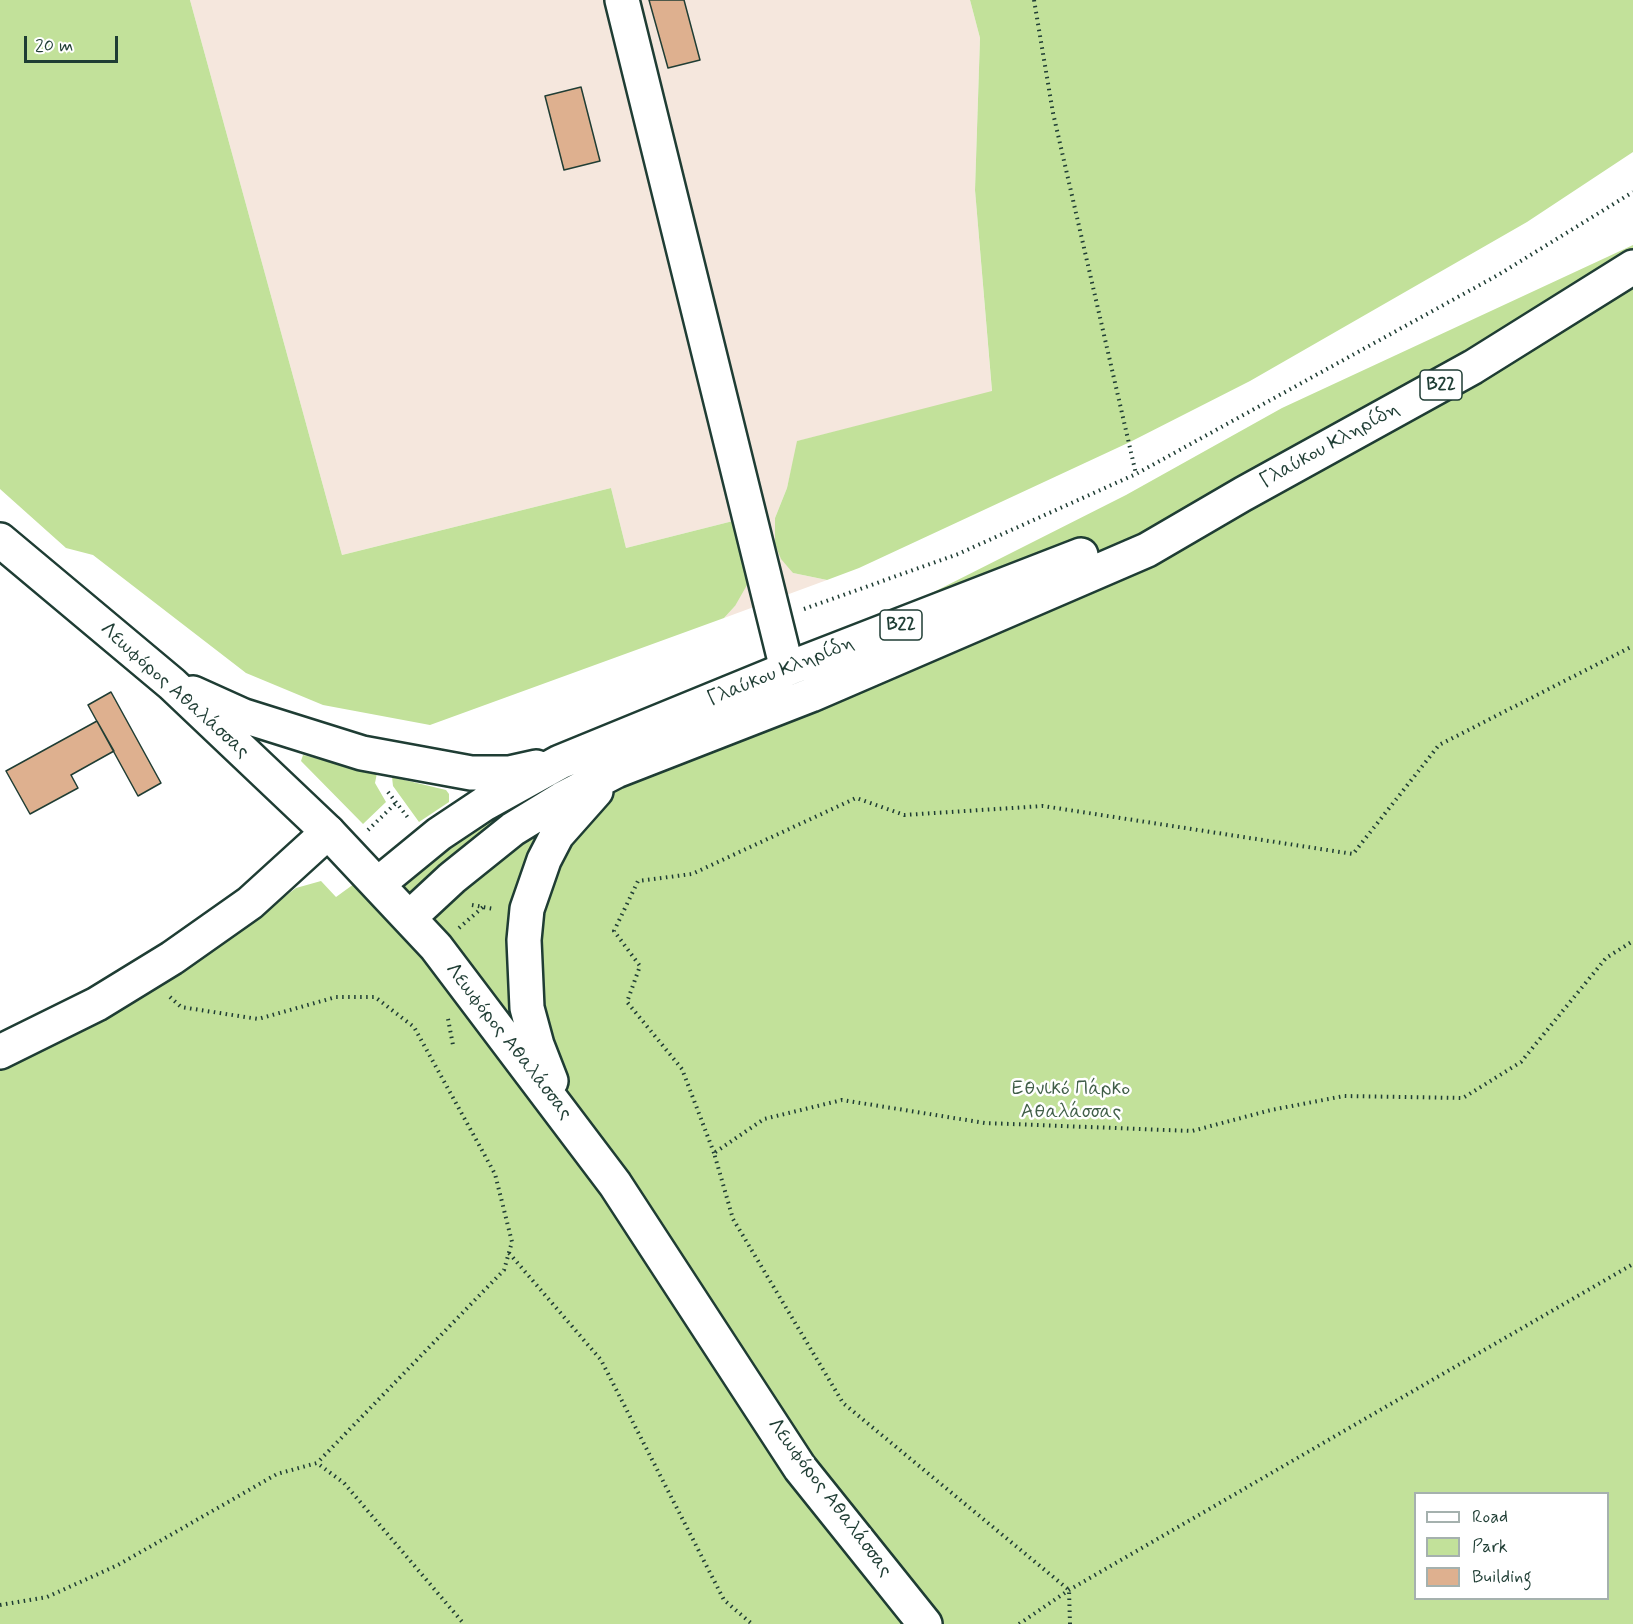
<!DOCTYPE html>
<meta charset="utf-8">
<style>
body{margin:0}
#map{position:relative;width:1633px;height:1624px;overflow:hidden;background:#fff;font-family:Mynerve,sans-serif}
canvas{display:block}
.legend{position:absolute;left:1414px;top:1492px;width:195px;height:108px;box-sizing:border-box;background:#fff;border:2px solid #a5b1ae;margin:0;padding:8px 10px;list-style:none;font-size:18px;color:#1f3d34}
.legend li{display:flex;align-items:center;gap:12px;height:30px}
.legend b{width:30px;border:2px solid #a5b1ae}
.scale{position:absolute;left:24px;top:36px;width:94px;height:27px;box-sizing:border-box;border:3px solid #1f3d34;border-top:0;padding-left:8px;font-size:18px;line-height:21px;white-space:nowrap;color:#1f3d34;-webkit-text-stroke:4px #fff;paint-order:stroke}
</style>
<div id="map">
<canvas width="1633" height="1624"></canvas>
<ul class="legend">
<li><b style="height:8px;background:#fff"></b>Road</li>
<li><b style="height:16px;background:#c2e19a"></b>Park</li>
<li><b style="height:16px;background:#deb08f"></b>Building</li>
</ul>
<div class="scale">20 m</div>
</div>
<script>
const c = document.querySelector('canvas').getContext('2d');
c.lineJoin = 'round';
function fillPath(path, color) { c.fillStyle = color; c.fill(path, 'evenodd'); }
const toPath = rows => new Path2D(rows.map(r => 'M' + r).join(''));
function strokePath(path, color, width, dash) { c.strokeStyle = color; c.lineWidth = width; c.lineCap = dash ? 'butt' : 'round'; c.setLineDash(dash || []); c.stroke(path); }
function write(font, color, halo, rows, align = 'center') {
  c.font = font + ' Mynerve,sans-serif'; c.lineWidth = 5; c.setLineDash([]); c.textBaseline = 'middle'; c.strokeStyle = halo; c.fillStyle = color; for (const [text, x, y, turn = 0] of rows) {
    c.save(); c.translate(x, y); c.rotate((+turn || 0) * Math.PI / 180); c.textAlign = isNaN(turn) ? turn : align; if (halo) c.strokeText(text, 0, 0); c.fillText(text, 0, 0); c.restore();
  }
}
fillPath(toPath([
 [190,0,970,0,980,38,975,190,992,392,798,441,787,488,775,518,793,573,827,580,724,618,735,606,737,520,626,548,611,488,342,555]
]), '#f5e7dd');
fillPath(toPath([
 [0,0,190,0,342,555,611,488,626,548,737,520,751,578,735,606,724,618,430,725,323,705,246,673,93,555,66,548,0,489],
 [970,0,1633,0,1633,152,1527,222,1250,381,1130,442,859,568,827,580,793,573,781,559,775,544,775,518,787,488,797,441,992,391,975,190,980,38],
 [1633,245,1633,1624,0,1624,0,1060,246,926,296,888,321,881,336,897,376,868,488,803,850,626,914,602,1126,495,1282,408],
 [1416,1494,1608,1494,1608,1598,1416,1598],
 [303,755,377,773,375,783,386,802,363,824,301,761],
 [392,777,446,790,449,794,449,802,419,822,393,786]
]), '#c2e19a');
const building = toPath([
 [649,0,684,0,700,60,668,68,649,0],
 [581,87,600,161,564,170,545,96,581,87],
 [111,692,161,783,138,796,88,705,111,692],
 [97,721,114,751,71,775,78,788,30,814,6,771,97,721]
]);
fillPath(building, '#deb08f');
strokePath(building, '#1f3d34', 1.5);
const minor = toPath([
 [622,0,787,669],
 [0,1052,97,1004,172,958,250,903,328,832]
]);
const major = toPath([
 [0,540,172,684,328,832,436,947,615,1184,800,1468,925,1624],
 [193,693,244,716,362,753,471,773,509,773,536,767],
 [378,884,439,834,484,804,560,762,787,669,1081,555],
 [410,917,452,878,513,829,562,799,616,771,811,695,1147,550,1243,494,1473,367,1633,267],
 [551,1081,537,1045,527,1008,524,940,527,909,544,860,557,835,596,791]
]);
strokePath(minor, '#1f3d34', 38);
strokePath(major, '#1f3d34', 38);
strokePath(toPath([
 [1034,0,1053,113,1136,474],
 [804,609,958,554,1136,474,1498,275,1633,192],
 [388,792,409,819],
 [368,830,396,803],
 [472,905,494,909],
 [459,928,483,907],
 [170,997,181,1007,258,1019,336,997,375,997,414,1027,495,1174,512,1242,504,1270,317,1463],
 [448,1019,453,1045],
 [714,1153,682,1069,627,1002,640,966,614,931,638,881,692,874,856,798,904,815,1043,806,1353,854,1439,745,1633,646],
 [509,1253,601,1360,724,1600,752,1624],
 [0,1605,47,1597,118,1565,277,1474,317,1463,344,1483,464,1624],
 [1019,1624,1069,1590,1633,1264],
 [1070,1624,1069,1590,843,1403,733,1219,714,1153,764,1119,842,1100,985,1123,1192,1131,1271,1110,1344,1096,1463,1098,1521,1062,1606,958,1633,941]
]), '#1f3d34', 4, [1.5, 4.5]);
strokePath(minor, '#fff', 33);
strokePath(major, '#fff', 33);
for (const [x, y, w] of [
 [1441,385,42],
 [901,625,42]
]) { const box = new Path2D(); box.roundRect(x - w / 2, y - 15, w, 30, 4.5); c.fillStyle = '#fff'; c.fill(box); strokePath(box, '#1f3d34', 1.5); }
write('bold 18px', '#1f3d34', null, [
 ["B22",1441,385],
 ["B22",901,625]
]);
write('20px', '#1f3d34', '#fff', [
 ["Γλαύκου Κληρίδη",1330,446,-29],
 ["Γλαύκου Κληρίδη",781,672,-22],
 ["Λεωφόρος Αθαλάσσας",174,691,42],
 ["Λεωφόρος Αθαλάσσας",508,1042,52],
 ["Λεωφόρος Αθαλάσσας",829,1498,53]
]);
write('20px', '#405e48', '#fff', [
 ["Εθνικό Πάρκο",1071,1090],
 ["Αθαλάσσας",1071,1113]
]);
</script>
